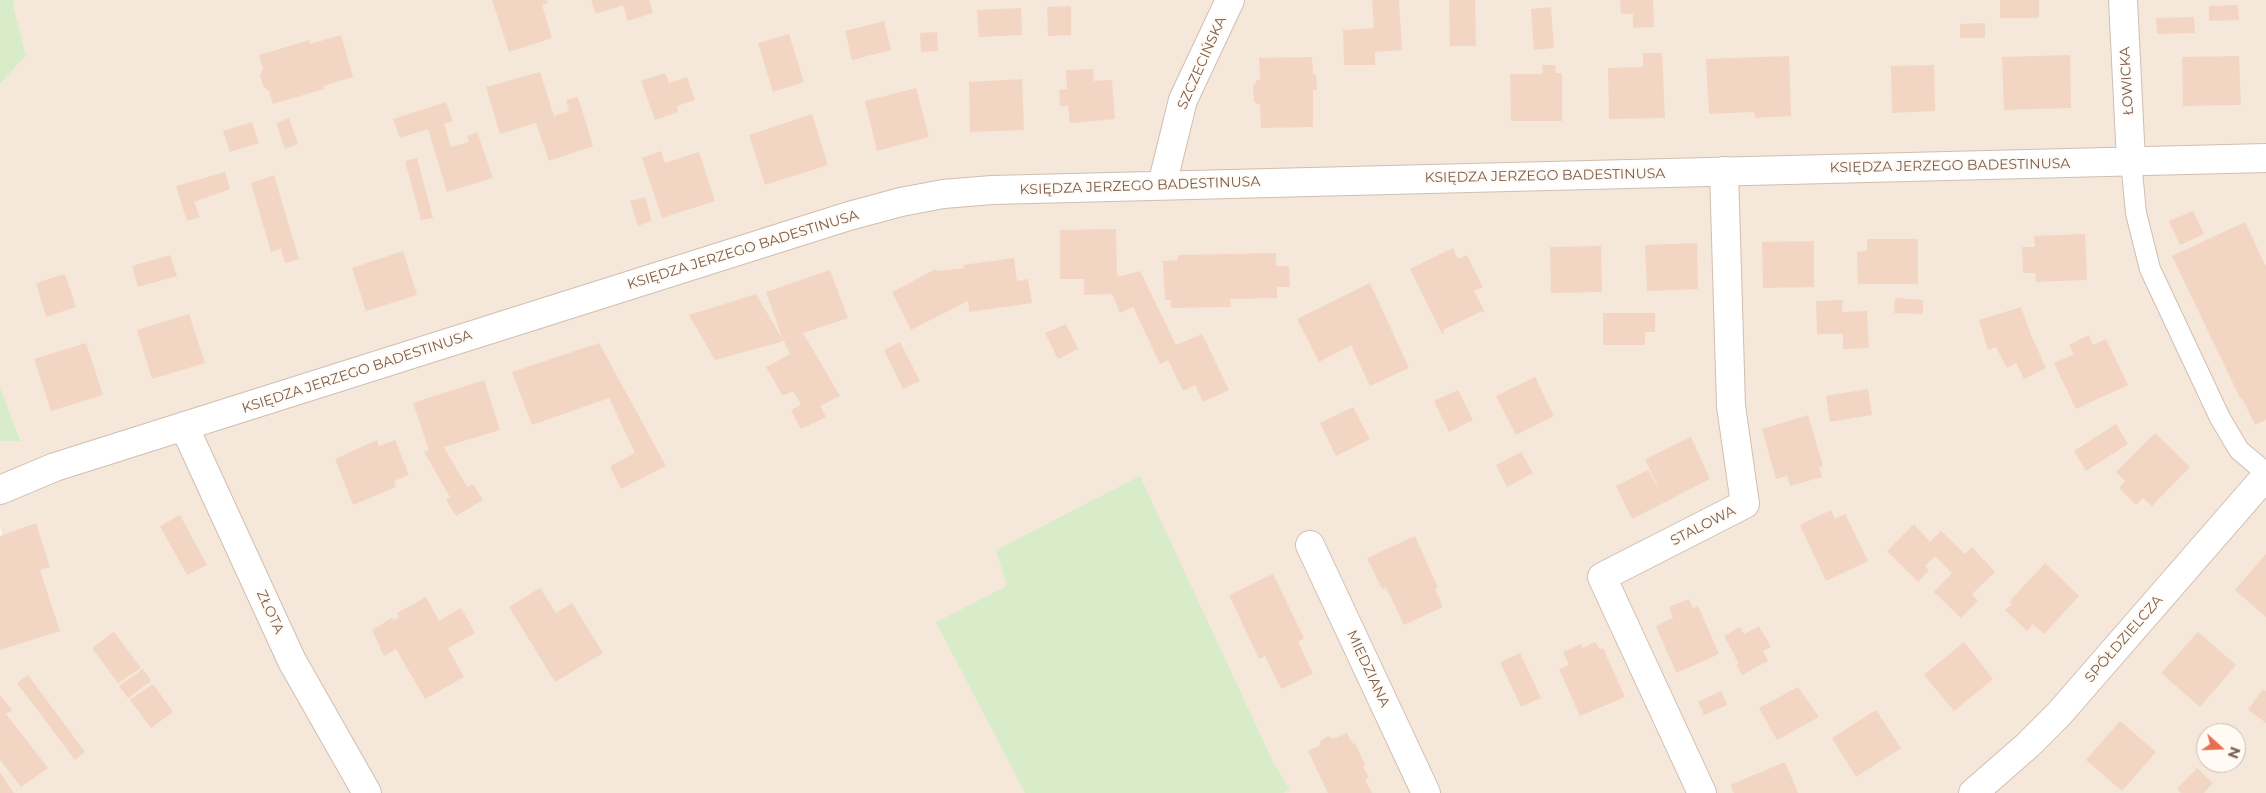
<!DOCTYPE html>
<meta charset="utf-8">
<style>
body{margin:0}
#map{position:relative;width:2266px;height:793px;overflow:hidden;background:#fdf6ec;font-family:Montserrat,sans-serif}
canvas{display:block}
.north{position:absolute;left:2196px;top:723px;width:50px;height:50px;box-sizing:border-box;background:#fffaf3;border:1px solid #cabbb1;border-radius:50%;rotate:110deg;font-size:14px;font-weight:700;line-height:20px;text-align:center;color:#7a5c4d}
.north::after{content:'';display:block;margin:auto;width:18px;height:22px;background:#e76f51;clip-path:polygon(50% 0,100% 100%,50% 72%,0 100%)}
</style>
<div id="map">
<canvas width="2266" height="793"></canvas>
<div class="north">N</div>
</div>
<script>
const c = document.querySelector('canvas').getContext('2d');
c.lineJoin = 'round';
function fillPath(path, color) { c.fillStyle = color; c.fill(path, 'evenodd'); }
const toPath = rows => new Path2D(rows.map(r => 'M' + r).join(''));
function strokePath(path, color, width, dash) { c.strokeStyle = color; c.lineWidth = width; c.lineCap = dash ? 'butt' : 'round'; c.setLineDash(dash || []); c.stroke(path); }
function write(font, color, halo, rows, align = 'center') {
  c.font = font + ' Montserrat,sans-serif'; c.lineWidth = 4; c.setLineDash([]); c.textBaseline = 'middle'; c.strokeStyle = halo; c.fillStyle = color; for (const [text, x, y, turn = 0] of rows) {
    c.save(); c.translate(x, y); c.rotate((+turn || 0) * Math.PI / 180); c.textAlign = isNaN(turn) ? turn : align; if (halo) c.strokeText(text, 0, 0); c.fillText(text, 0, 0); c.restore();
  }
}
fillPath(toPath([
 [15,0,2266,0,2266,793,0,793,0,552,7,550,0,527,0,441,21,440,0,387,0,84,26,56,13,4],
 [2206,733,2236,733,2236,763,2206,763]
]), '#f5e8da');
fillPath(toPath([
 [0,0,15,0,13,4,26,56,0,84],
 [0,387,21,441,0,441],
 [1140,476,1273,762,1290,790,1283,793,1025,793,936,622,1007,586,996,550]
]), '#d8ecc9');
fillPath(toPath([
 [492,0,547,0,548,3,542,5,552,38,509,52],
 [591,0,649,0,653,13,628,21,623,5,596,14],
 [1372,0,1399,0,1402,50,1375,52,1375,65,1344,65,1343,30,1374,28],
 [1449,0,1475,0,1476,46,1450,46],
 [1620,0,1653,0,1654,27,1633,28,1633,14,1621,14],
 [2000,0,2039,0,2039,18,2000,18],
 [2238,5,2239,20,2209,21,2209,6],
 [1071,6,1071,35,1048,36,1047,7],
 [1551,7,1554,48,1534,50,1531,9],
 [1021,8,1022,35,979,37,977,10],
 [2194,17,2195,33,2157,34,2156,18],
 [884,21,891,50,852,60,845,31],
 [1985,23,1985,38,1960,38,1960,24],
 [937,32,938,51,921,52,920,33],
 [789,34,804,82,773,92,758,43],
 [341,35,353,77,323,86,324,89,273,104,269,91,263,86,260,76,263,69,259,55,310,40,310,44],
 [1643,53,1662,53,1665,118,1609,119,1608,68,1643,67],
 [2070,55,2071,108,2004,110,2002,57],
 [1789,56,1791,116,1755,118,1754,112,1709,114,1706,59],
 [2239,56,2241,105,2183,106,2182,57],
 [1312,57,1313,74,1316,74,1317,90,1313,90,1313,127,1261,128,1260,105,1254,102,1253,87,1257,80,1260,80,1259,58],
 [1542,65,1555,65,1556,73,1562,73,1562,121,1511,121,1510,74,1543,74],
 [1934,65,1935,111,1892,113,1891,66],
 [1093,69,1094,81,1112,80,1115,119,1070,123,1068,106,1060,106,1059,90,1067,89,1066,70],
 [540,72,554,116,569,111,566,100,578,97,593,146,549,161,536,123,500,134,486,87],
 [665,73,669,83,687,77,695,100,677,106,678,112,655,120,641,81],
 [1022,79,1024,130,970,132,969,82],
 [916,88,929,137,877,151,865,101],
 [446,102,453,121,444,124,451,147,469,142,467,136,477,132,493,178,447,192,428,129,400,138,393,119],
 [812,114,828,165,765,185,749,135],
 [289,118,298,144,285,149,276,123],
 [252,122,259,143,230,152,223,131],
 [661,151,665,163,699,152,715,201,662,218,642,158],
 [417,158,433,218,421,220,405,161],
 [225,172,230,189,194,202,200,217,187,221,176,186],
 [274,175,299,259,285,263,281,249,271,252,251,183],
 [645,197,652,221,638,226,630,201],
 [2193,211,2204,234,2180,245,2169,221],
 [2245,222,2266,267,2266,420,2255,425,2242,398,2240,398,2172,256],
 [1116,229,1117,277,1140,271,1176,345,1202,334,1229,390,1203,402,1195,385,1183,391,1168,360,1160,364,1133,307,1120,313,1112,294,1084,295,1084,279,1060,279,1060,230],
 [2085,234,2087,280,2036,282,2035,273,2023,273,2022,247,2035,247,2034,236],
 [1867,239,1918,239,1918,284,1858,284,1857,252,1867,251],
 [1814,241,1814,287,1763,288,1762,242],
 [1697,243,1698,289,1647,291,1645,245],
 [1601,246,1602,292,1551,293,1550,247],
 [1453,248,1458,259,1467,255,1483,287,1474,291,1485,312,1483,313,1482,311,1443,330,1444,333,1442,334,1410,269],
 [403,251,417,295,366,311,352,268],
 [1276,253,1276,266,1289,266,1290,287,1277,287,1277,298,1230,299,1231,307,1171,308,1171,300,1165,300,1163,261,1178,260,1178,255],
 [170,255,177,276,138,287,132,266],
 [1014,258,1017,281,1028,279,1032,303,969,312,968,301,911,330,892,292,936,269,937,271,964,268,963,265],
 [830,270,848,318,803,333,840,396,820,406,826,417,801,429,791,410,801,405,793,391,783,396,766,367,790,354,784,341,715,360,689,315,756,294,783,340,766,292],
 [65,274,76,307,46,317,36,283],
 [1370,283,1409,368,1370,386,1351,345,1319,362,1297,319],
 [1895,298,1923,300,1923,314,1894,313],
 [1843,300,1842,312,1867,311,1869,348,1843,349,1843,334,1817,334,1816,301],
 [2021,307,2031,335,2046,368,2024,379,2016,363,2007,368,1996,347,1988,350,1979,320],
 [1603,313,1655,313,1655,332,1645,332,1645,345,1603,345],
 [189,314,205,363,152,379,137,330],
 [1066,324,1078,349,1058,359,1045,333],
 [2089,335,2093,345,2106,339,2128,385,2076,409,2054,363,2074,354,2069,345],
 [900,342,920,381,903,389,884,350],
 [86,343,103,395,51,411,34,359],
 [599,343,666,466,621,489,610,466,635,453,609,398,532,425,512,372],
 [1535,377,1554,416,1516,435,1496,396],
 [484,380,500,430,444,447,467,487,473,484,483,500,456,516,446,500,450,497,424,452,429,450,413,403],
 [1868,389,1872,415,1830,422,1826,396],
 [1458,390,1473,420,1449,432,1434,401],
 [1353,407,1370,439,1336,456,1320,423],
 [1808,415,1823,466,1819,467,1822,477,1790,486,1787,476,1776,479,1762,429],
 [2116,424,2128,444,2086,471,2074,451],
 [2155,433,2190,467,2152,506,2143,498,2136,505,2119,488,2125,481,2116,472],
 [1691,437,1710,479,1632,519,1616,486,1648,470,1660,491,1645,459],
 [377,440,379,446,395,440,409,475,394,481,396,487,353,505,335,459],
 [1521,452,1533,473,1507,487,1496,465],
 [1831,510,1835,519,1845,514,1868,561,1826,581,1800,525],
 [180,515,207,565,187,575,160,526],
 [36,523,50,567,40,570,60,631,0,650,0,536],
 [1914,524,1930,542,1941,531,1965,554,1972,547,1995,572,1972,594,1978,601,1961,618,1934,592,1952,573,1935,556,1925,566,1929,570,1918,582,1887,551],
 [1415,536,1438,588,1435,589,1443,607,1404,625,1386,587,1382,589,1367,558],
 [2266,554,2266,617,2235,590],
 [2045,563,2079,596,2044,634,2033,624,2027,631,2005,610,2012,604,2009,602],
 [1273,574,1304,638,1298,642,1313,674,1281,689,1265,656,1259,659,1229,595],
 [540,588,556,613,572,603,603,653,555,682,509,607],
 [426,597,439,621,461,608,475,633,448,648,464,677,425,699,396,649,384,656,372,630,392,618,394,620,399,617,397,613],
 [1689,599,1693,608,1698,606,1719,654,1676,673,1656,626,1673,618,1669,607],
 [1759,626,1771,647,1763,651,1768,661,1742,675,1736,665,1739,664,1724,636,1740,627,1744,634],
 [114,632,141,668,118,683,92,648],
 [2198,632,2236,665,2200,707,2161,673],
 [1595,642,1600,650,1603,648,1625,697,1580,716,1559,669,1569,665,1563,652,1581,644,1583,648],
 [1964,642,1993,679,1954,711,1924,675],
 [1520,653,1541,698,1521,707,1500,662],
 [143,669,151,681,128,698,119,686],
 [28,675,85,752,75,760,17,683],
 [153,684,173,712,151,728,130,700],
 [1798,687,1819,717,1777,740,1759,708],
 [2263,689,2266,691,2266,723,2248,710],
 [1721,691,1727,705,1704,715,1698,702],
 [0,695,12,710,6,714,48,768,21,787,0,760],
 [1876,710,1901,748,1856,777,1832,738],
 [2120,721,2156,752,2122,791,2086,760],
 [1347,733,1353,744,1355,743,1365,765,1363,766,1369,778,1365,779,1372,793,1328,793,1308,751,1319,746,1321,740,1328,736,1334,739],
 [1785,762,1798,793,1734,793,1730,785],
 [2197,768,2213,783,2204,793,2181,793,2177,789],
 [0,772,14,793,0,793]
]), '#f3d5c3');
const lane = toPath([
 [2131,161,2136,213,2150,269,2220,418,2239,450,2266,473]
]);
const street = toPath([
 [2123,0,2131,161],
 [1162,185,1183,100,1230,0],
 [184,426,292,661,367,793],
 [0,490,55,467,849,216,901,202,943,194,992,190,2266,158],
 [1310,545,1426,793],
 [1702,793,1602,577,1745,504,1731,406,1724,171],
 [1973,793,2028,745,2059,714,2266,476]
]);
strokePath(lane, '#d1beb0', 22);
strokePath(street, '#d1beb0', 30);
strokePath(lane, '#fff', 20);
strokePath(street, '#fff', 28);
write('14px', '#7a5c4d', '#fffaf3', [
 ["SZCZECIŃSKA",1202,63,-66],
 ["ŁOWICKA",2127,81,-93],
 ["KSIĘDZA JERZEGO BADESTINUSA",1950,166,-1],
 ["KSIĘDZA JERZEGO BADESTINUSA",1545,176,-1],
 ["KSIĘDZA JERZEGO BADESTINUSA",1140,186,-2],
 ["KSIĘDZA JERZEGO BADESTINUSA",743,250,-17],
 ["KSIĘDZA JERZEGO BADESTINUSA",357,372,-18],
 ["STALOWA",1703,526,-27],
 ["ZŁOTA",270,612,65],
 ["SPÓŁDZIELCZA",2124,639,-49],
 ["MIEDZIANA",1368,669,65]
]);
</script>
